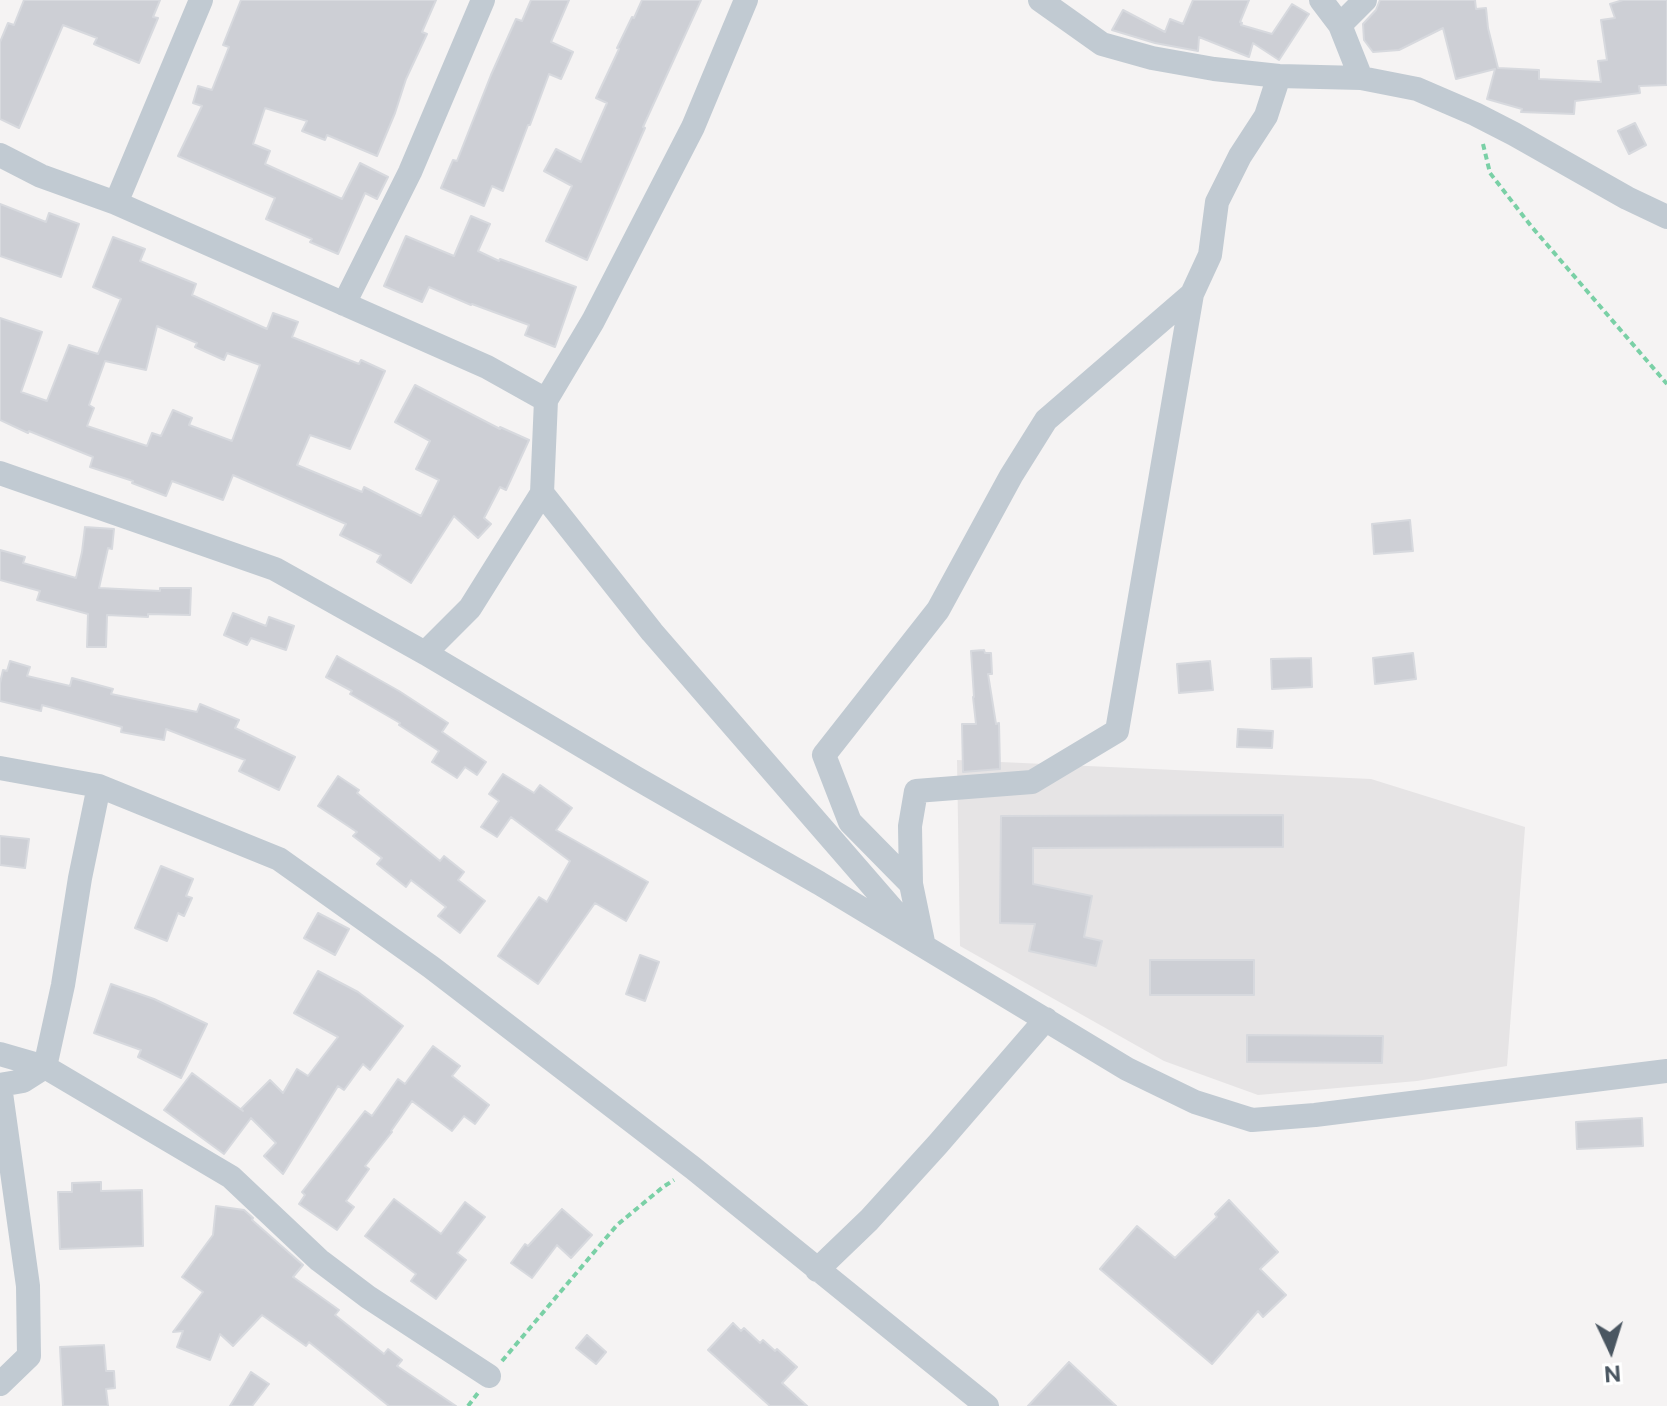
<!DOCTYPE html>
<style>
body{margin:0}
#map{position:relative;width:1667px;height:1406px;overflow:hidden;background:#f5f3f3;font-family:"Public Sans",sans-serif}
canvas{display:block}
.north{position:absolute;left:1571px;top:1310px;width:80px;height:80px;-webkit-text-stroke:6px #fff;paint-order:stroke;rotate:176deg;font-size:22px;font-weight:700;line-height:32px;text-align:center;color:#4a5661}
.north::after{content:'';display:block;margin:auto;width:28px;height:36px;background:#4a5661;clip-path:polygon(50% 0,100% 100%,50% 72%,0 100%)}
</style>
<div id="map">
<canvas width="1667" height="1406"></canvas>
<div class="north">N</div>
</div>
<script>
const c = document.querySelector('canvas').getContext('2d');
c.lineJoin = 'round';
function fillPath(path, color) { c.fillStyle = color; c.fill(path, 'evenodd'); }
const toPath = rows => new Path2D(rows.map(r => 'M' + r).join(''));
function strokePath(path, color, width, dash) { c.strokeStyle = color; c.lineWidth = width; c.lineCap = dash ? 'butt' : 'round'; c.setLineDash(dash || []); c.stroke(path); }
fillPath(toPath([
 [957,760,1371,779,1525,827,1507,1066,1417,1081,1258,1095,1164,1061,960,946]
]), '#e6e4e5');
const building = toPath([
 [24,0,160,0,153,17,158,18,139,63,94,44,97,38,63,25,19,128,0,119,0,42,8,23,14,25,24,0],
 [241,0,436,0,422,32,427,34,406,79,395,113,377,156,327,135,325,140,302,131,307,121,265,108,253,144,270,151,265,164,342,199,360,163,388,177,377,199,365,193,338,254,310,242,312,239,266,219,275,198,178,156,202,106,193,103,198,86,212,90,229,47,223,45,241,0],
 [531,0,569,0,551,42,573,52,561,79,549,74,530,125,528,125,503,191,492,186,484,206,441,188,453,160,457,161,491,75,516,19,522,21,531,0],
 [642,0,701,0,643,127,645,128,587,260,546,241,572,186,544,171,556,149,581,162,607,103,596,98,619,49,617,48,632,17,634,18,642,0],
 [1193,0,1249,0,1240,22,1242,23,1241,25,1272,34,1292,4,1309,14,1279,60,1253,43,1249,57,1199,37,1198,51,1155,43,1112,30,1123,10,1165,32,1170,19,1183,24,1193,0],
 [1380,0,1475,0,1476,9,1486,8,1488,28,1498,68,1539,70,1539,79,1601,82,1598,61,1607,60,1601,20,1615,18,1610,4,1623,0,1667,0,1667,85,1639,86,1640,93,1575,101,1574,114,1521,112,1522,109,1487,99,1495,69,1456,79,1443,28,1399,50,1373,52,1364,40,1363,24,1376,10,1380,0],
 [1635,123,1646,145,1629,154,1618,131,1635,123],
 [0,204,46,222,49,213,79,224,61,277,0,256,0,204],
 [471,216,490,224,478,251,480,252,499,261,500,259,576,287,555,347,525,335,529,325,472,304,471,305,429,287,422,302,384,286,406,236,454,256,471,216],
 [113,237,145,249,140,261,196,284,192,295,267,329,273,313,298,322,292,337,359,364,361,360,385,371,350,449,310,435,297,465,362,492,364,487,421,516,439,480,416,469,430,441,395,422,415,385,500,429,500,427,529,440,506,490,500,487,484,518,491,524,478,538,454,516,411,583,377,562,381,555,340,535,346,524,233,475,223,500,172,481,166,496,132,483,133,481,90,467,93,457,29,431,28,433,0,420,0,318,42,332,21,392,47,401,69,345,98,354,121,299,93,287,113,237],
 [157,326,197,343,195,347,224,360,227,353,260,365,232,441,189,425,192,418,173,410,161,436,152,433,147,446,87,426,94,408,89,405,105,361,146,370,157,326],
 [1410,520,1413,551,1374,554,1372,524,1410,520],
 [85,527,114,529,112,549,108,548,99,588,160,591,160,588,191,588,190,615,148,614,148,617,107,615,106,647,87,647,88,614,37,600,40,591,0,580,0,550,25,557,23,563,76,578,82,552,85,527],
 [233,613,266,626,269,617,294,626,286,650,251,638,247,645,224,635,233,613],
 [984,650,985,653,991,653,992,674,988,674,996,724,999,723,1000,769,963,772,962,724,976,724,973,697,974,697,971,651,984,650],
 [1413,653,1416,679,1375,684,1373,658,1413,653],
 [337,656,399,691,448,723,442,732,486,762,477,775,465,767,457,778,432,762,439,751,399,725,400,723,350,694,352,691,326,677,337,656],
 [1311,658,1312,687,1272,689,1271,659,1311,658],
 [10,661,30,667,27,676,70,686,72,678,113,689,111,694,197,712,200,704,239,720,235,728,295,757,279,790,239,771,245,760,166,729,164,740,121,732,122,727,42,705,41,711,0,701,0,683,3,670,7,671,10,661],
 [1210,661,1213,690,1179,693,1177,664,1210,661],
 [1238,729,1273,731,1272,748,1237,747,1238,729],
 [503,774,534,793,540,785,572,808,556,830,648,882,626,921,595,903,538,984,498,956,539,897,547,902,570,861,511,817,497,837,481,827,499,801,489,794,503,774],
 [338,776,359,790,357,793,440,861,444,856,464,872,458,880,485,901,460,933,438,916,446,907,411,880,406,887,377,864,382,858,353,836,357,832,318,806,338,776],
 [1283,815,1283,847,1033,848,1033,884,1092,896,1084,937,1102,941,1096,966,1029,951,1035,924,1000,923,1001,816,1283,815],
 [0,836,29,839,25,868,0,865,0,836],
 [161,866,193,879,186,896,192,898,184,916,178,913,167,941,135,928,161,866],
 [318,913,349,929,335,955,304,938,318,913],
 [640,955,659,962,645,1001,626,994,640,955],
 [1150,960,1254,960,1254,995,1150,995,1150,960],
 [318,971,358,992,403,1026,370,1070,363,1064,344,1090,338,1086,283,1174,264,1156,276,1143,251,1118,224,1154,164,1110,192,1073,243,1111,241,1109,270,1080,283,1093,297,1069,308,1076,338,1037,294,1013,318,971],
 [111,984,154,999,207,1024,181,1078,138,1057,141,1050,94,1033,111,984],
 [1247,1035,1383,1036,1382,1063,1247,1062,1247,1035],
 [433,1046,460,1066,452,1076,489,1105,475,1124,464,1116,452,1131,412,1101,391,1131,392,1132,365,1166,369,1169,346,1201,354,1207,337,1230,299,1204,305,1195,302,1192,365,1111,372,1116,398,1079,405,1084,433,1046],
 [1642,1118,1643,1146,1577,1149,1576,1122,1642,1118],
 [101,1182,101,1191,142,1190,143,1246,60,1249,58,1192,72,1192,72,1183,101,1182],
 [394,1199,441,1234,465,1202,485,1217,457,1253,466,1260,436,1299,411,1281,416,1274,365,1236,394,1199],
 [1229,1200,1278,1252,1260,1269,1286,1295,1263,1317,1258,1311,1212,1364,1100,1269,1137,1226,1175,1258,1217,1217,1215,1214,1229,1200],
 [216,1206,244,1210,253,1218,252,1220,303,1265,293,1277,339,1310,335,1315,384,1354,388,1349,402,1360,397,1366,456,1406,389,1406,309,1342,306,1346,262,1315,233,1346,220,1334,210,1360,177,1347,183,1331,173,1332,203,1292,182,1277,213,1235,216,1206],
 [562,1209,592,1235,571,1258,557,1245,532,1278,511,1263,525,1244,528,1246,562,1209],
 [733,1323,741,1331,744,1328,760,1343,763,1340,775,1351,777,1349,797,1367,782,1383,807,1406,770,1406,708,1350,733,1323],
 [587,1335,606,1352,596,1364,576,1348,587,1335],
 [104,1345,106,1371,114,1371,115,1388,106,1389,108,1406,63,1406,60,1347,104,1345],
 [1069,1362,1116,1406,1028,1406,1069,1362],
 [251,1372,269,1384,252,1406,230,1406,251,1372]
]);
fillPath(building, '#cdcfd5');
strokePath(building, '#d7d9de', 2);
strokePath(toPath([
 [1483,144,1490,173,1531,226,1667,384],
 [502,1361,617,1225,663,1187,674,1180],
 [468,1406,478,1393]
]), '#7ad0a6', 4, [6, 4]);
strokePath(toPath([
 [746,0,693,127,593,321,546,400,542,493,652,632,908,927],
 [1040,0,1102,44,1152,58,1214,69,1279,76,1361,78,1417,89,1475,114,1514,134,1627,198,1667,217],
 [1321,0,1340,25,1361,78],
 [1340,25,1365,0],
 [0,155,41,176,116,203,487,367,546,400],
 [116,203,201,0],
 [344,304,410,172,483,0],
 [0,473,275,569,425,653,636,778,819,883,1127,1069,1195,1102,1252,1120,1315,1115,1667,1071],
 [425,653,470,608,542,493],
 [0,768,99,786,279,859,431,967,693,1168,987,1406],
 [911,884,910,826,916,791,1032,782,1117,731,1192,294],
 [923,942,911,884,850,822,824,755,938,610,1011,476,1046,420,1192,294,1210,255,1217,202,1240,156,1266,116,1279,76],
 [0,1054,45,1067,231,1177,319,1260,368,1297,489,1376],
 [0,1085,23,1081,45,1067,63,985,80,878,99,786],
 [0,1086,28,1286,29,1356,0,1384],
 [817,1270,869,1220,938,1144,1046,1019]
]), '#c1cad2', 24);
</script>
